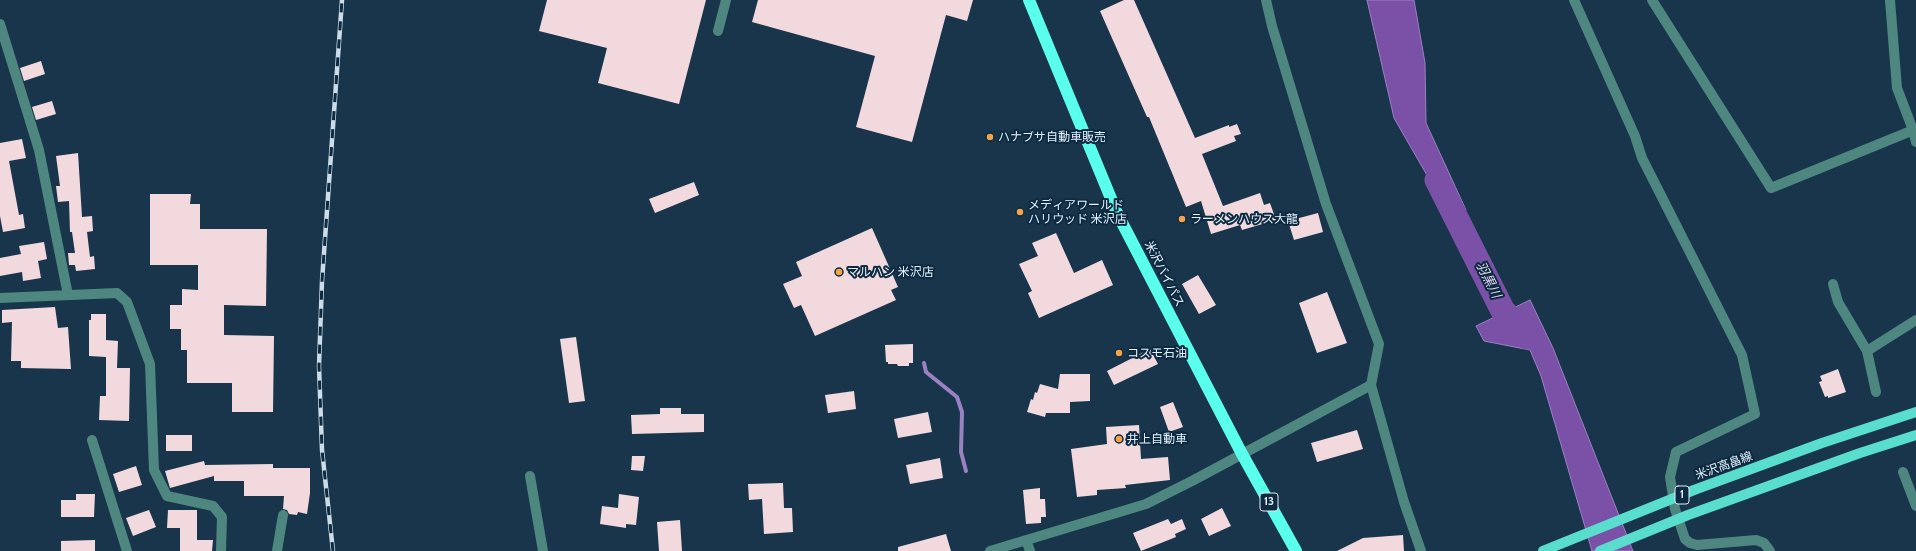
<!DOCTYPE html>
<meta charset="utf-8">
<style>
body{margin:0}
canvas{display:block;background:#18354b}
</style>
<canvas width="1916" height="551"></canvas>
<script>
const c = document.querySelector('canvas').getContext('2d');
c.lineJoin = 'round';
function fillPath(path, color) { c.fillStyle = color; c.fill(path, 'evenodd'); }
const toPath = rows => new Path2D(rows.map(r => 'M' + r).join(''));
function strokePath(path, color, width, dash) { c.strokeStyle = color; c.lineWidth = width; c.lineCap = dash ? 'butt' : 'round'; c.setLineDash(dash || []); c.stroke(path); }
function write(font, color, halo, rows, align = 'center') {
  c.font = font + ' Cabin,"Noto Sans JP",sans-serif'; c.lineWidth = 4; c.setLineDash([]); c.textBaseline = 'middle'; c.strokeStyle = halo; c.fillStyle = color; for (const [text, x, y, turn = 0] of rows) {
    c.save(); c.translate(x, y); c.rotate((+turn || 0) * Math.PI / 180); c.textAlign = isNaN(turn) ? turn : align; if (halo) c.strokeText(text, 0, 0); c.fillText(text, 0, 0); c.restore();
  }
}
const water = toPath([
 [1367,0,1414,0,1425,63,1426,123,1466,210,1447,210,1394,118,1367,0],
 [1530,300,1553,348,1633,551,1592,551,1541,376,1530,350,1484,341,1476,326,1530,300]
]);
fillPath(water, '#7b51a8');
strokePath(water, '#9a81c2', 1);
strokePath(toPath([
 [924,363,926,372,957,397,962,412,961,452,966,471]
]), '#9a81c2', 4);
strokePath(toPath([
 [1437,180,1503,311,1528,337]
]), '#7b51a8', 25);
fillPath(toPath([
 [547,0,706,0,679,104,598,83,607,48,539,31],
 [758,0,973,0,967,21,946,15,912,142,856,127,875,56,752,22],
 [1124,0,1134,0,1195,138,1229,125,1229,127,1237,124,1241,134,1234,136,1236,141,1202,154,1223,206,1260,193,1264,205,1270,203,1276,220,1242,230,1240,225,1211,234,1201,201,1186,207,1149,117,1147,117,1100,11],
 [41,61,45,74,24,81,20,68],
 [52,101,56,114,36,120,32,107],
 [22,139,26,158,9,161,19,215,23,214,25,228,3,232,0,216,0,143],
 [78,153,82,217,92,216,93,231,87,232,90,257,94,256,95,269,76,271,75,265,69,265,68,253,75,253,72,232,70,232,69,201,58,202,56,186,60,186,56,156],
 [694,182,699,195,655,213,649,199],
 [150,194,191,194,190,204,200,204,200,229,267,229,266,306,224,305,224,335,274,336,273,412,232,412,232,383,187,383,187,350,181,350,181,329,170,329,170,305,182,305,182,289,198,290,198,265,150,265],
 [1318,213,1323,232,1294,240,1288,221],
 [872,228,898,287,891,290,896,300,815,336,801,305,794,308,783,284,802,276,796,262],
 [1056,233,1074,273,1102,260,1113,285,1039,318,1028,293,1032,291,1019,264,1038,256,1032,243],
 [44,242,47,259,38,261,41,278,23,281,22,272,0,276,0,258,21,254,19,246],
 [1198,275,1216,305,1199,314,1182,284],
 [1327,292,1347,343,1317,353,1299,303],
 [55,307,58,328,68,327,71,369,21,368,21,361,11,361,12,322,2,323,2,310],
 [91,314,106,314,106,340,118,341,117,368,130,368,129,421,99,420,100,396,106,396,106,357,89,356,89,320,91,320],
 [576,337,585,401,569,403,560,339],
 [913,344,913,363,909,363,909,366,898,366,897,364,888,364,888,362,886,362,885,345],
 [1150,349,1158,364,1114,385,1107,371],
 [1838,369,1846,392,1828,398,1828,396,1825,397,1819,382,1822,381,1820,376],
 [1060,374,1090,374,1090,401,1070,402,1070,413,1046,413,1045,417,1027,412,1031,399,1033,400,1035,392,1037,393,1040,384,1058,389],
 [854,391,856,409,828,413,825,395],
 [1173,402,1183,427,1169,432,1160,407],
 [660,408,681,408,681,414,704,414,704,432,632,434,631,415,660,414],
 [928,412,932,432,898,438,894,419],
 [1139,425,1141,459,1168,457,1170,480,1125,485,1126,488,1097,490,1097,495,1077,497,1071,449,1107,444,1106,427],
 [1357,430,1363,449,1317,462,1311,443],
 [166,435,192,435,192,451,166,451],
 [632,456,645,456,643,471,631,470],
 [940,458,943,478,910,484,906,465],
 [204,461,205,465,273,464,273,468,310,468,310,493,307,514,298,512,297,515,289,514,287,510,283,509,284,496,244,496,244,481,214,481,214,476,170,488,165,471],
 [136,466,142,485,119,492,113,474],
 [783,483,784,508,792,508,793,532,764,534,762,499,749,500,748,484],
 [1040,488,1040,499,1045,499,1046,517,1041,517,1041,523,1026,524,1023,490],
 [76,494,95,494,94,517,61,517,61,500,76,500],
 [619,494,639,497,636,525,626,524,626,528,600,524,602,506,618,508],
 [1222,508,1231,526,1209,536,1201,519],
 [149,510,156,527,133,536,126,518],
 [168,510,197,510,197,540,213,540,212,551,180,551,180,528,167,528],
 [1168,519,1171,524,1182,519,1186,529,1175,534,1176,537,1141,551,1133,533],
 [680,520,682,551,659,551,657,522],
 [946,534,951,551,898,551,898,547],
 [1403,535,1404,551,1337,551,1363,538],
 [95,540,95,551,61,551,61,541]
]), '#f2d9de');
strokePath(toPath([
 [1266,0,1272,26,1326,204,1379,344,1371,385,1404,502,1421,551],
 [1574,0,1635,136,1642,158,1742,355,1755,414,1676,452,1670,477,1675,509,1685,539,1690,543,1697,545,1756,540,1764,543,1770,551],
 [1652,0,1771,188,1916,129],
 [1890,0,1897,88,1913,130,1916,142],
 [0,24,39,150,68,295],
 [718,31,726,0],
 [1833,284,1838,302,1867,351,1876,392],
 [0,298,117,293,127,302,150,364,154,470,167,496,213,506,222,517,221,551],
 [1867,351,1916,320],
 [92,440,127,551],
 [1903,472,1916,506],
 [530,476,543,551],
 [1026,540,1030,551],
 [277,551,283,515],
 [990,551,1146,504,1192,481,1371,385]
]), '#4e877f', 10);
strokePath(toPath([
 [1543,551,1694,490,1822,443,1916,412],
 [1600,551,1688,515,1860,453,1916,435]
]), '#59ddcd', 10);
strokePath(toPath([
 [1029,0,1117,213,1242,454,1296,551]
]), '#5afeec', 12);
const rail = toPath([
 [333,551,322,450,319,366,322,281,342,0]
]);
strokePath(rail, '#ccdce9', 4.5);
strokePath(rail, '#0d2a41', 3, [9]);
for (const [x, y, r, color] of [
 [990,137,4,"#f6a248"],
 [1020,212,4,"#f6a248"],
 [1182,219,4,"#f6a248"],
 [839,272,4,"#f6a248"],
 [1119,353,4,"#f6a248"],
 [1119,439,4,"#f6a248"]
]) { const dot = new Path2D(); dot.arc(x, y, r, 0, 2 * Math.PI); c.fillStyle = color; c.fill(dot); strokePath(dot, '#0d2a41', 1.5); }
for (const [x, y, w] of [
 [1682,495,14],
 [1269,502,18]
]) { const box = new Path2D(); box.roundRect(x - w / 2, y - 9, w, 18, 3); c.fillStyle = '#0d2a41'; c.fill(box); strokePath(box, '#e3f1fd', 1); }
write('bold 11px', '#e3f1fd', null, [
 ["1",1682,495],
 ["13",1269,502]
]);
write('12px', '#e3f1fd', '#0d2a41', [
 ["ハナブサ自動車販売",998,137],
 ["メディアワールド",1028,205],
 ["ハリウッド 米沢店",1028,219],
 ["ラーメンハウス大龍",1190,219],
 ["マルハン 米沢店",847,272],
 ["コスモ石油",1127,353],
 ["井上自動車",1127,439]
], 'left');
write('12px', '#e3f1fd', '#0d2a41', [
 ["米沢バイパス",1164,274,63],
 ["米沢高畠線",1724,466,-20]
]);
write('italic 13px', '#dfd6ed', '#0d2a41', [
 ["羽黒川",1488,280,63]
]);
</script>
